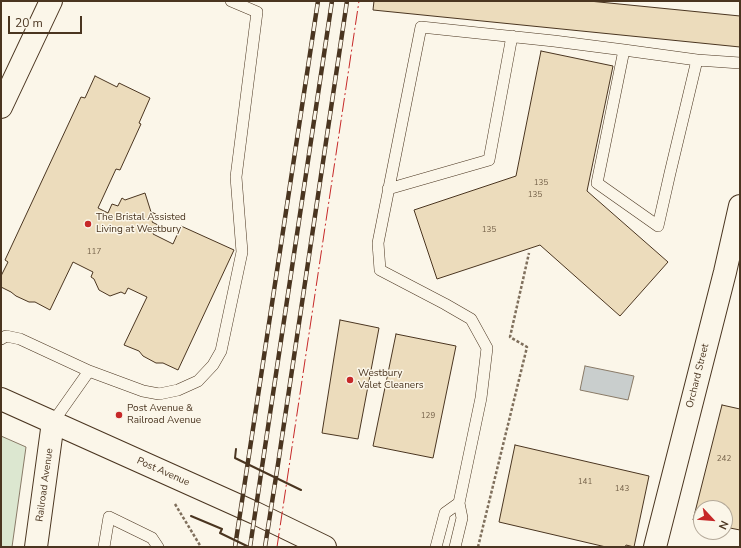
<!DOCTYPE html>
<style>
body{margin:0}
#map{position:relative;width:741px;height:548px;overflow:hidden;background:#fbf6e9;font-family:"Nunito Sans",sans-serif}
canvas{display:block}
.frame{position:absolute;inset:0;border:2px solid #4a3520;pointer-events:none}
.north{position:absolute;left:693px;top:500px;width:40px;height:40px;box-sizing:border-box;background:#fbf6e9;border:1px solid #b4a999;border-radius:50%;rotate:116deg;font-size:11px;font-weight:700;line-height:16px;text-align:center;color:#4a3520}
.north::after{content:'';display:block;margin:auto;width:14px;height:18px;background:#c62828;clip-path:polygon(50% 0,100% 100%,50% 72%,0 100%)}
.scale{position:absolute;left:8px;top:16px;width:74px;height:18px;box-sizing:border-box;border:2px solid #4a3520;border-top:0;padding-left:5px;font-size:12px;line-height:14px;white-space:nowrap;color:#4a3520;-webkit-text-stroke:3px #fbf6e9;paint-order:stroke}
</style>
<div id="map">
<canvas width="741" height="548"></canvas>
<div class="frame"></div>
<div class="north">N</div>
<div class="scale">20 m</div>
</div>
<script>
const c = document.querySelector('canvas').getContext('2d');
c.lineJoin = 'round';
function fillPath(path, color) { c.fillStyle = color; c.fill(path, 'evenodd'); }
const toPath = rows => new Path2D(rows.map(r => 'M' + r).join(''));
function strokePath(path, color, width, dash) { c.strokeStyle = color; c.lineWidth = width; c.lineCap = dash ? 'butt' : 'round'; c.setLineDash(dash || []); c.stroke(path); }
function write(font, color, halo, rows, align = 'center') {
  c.font = font + ' "Nunito Sans",sans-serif'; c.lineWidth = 3; c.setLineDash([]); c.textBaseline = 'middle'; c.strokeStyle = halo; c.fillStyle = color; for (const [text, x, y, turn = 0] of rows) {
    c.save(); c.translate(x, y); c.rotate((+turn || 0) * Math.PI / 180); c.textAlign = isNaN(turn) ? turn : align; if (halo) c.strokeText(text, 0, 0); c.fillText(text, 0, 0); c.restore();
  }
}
const green = toPath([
 [1,436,26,447,12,547,1,547,1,436]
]);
fillPath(green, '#dce7d0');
strokePath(green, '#887966', 1);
const water = toPath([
 [585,366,634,376,628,400,580,390,585,366]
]);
fillPath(water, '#c9cecd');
strokePath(water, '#887966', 1);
const building = toPath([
 [374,1,589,1,740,16,740,47,373,10,374,1],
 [541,51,613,66,587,191,668,262,620,316,540,245,437,279,414,210,516,176,541,51],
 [95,76,117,87,119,83,150,98,139,123,141,124,120,170,116,169,98,208,108,213,112,204,118,206,122,198,125,200,145,193,151,212,156,214,152,222,158,225,153,234,173,244,181,226,234,250,178,370,163,363,156,363,143,356,139,351,124,345,147,297,128,288,125,294,121,292,110,296,99,290,94,279,91,277,93,272,73,262,50,310,35,302,29,302,16,296,11,292,1,287,1,276,8,262,5,260,81,97,85,98,95,76],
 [340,320,379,328,358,439,322,433,340,320],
 [396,334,456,346,433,458,373,446,396,334],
 [722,405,740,409,740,530,725,527,725,508,701,508,701,522,693,520,722,405],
 [515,445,649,476,634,547,626,545,625,547,606,547,499,522,515,445]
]);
fillPath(building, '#ecdcbc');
strokePath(building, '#4a3520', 1);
const service = toPath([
 [697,60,740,63],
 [388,189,489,160,512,36],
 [1,339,6,336,20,339,89,371],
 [53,422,89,371,143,391,159,394,178,390,198,381,213,365,221,351,242,252,236,177,257,12,231,1],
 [104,547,109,517,152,538,158,547],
 [436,547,445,513,459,503],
 [455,547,462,518,459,503,481,398,487,348,471,319,445,304,380,270,378,243,421,27,554,41,624,50,697,60,670,173,658,226,597,183,624,50]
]);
const minor = toPath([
 [1,107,51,1],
 [36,547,53,422],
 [655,547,725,272,740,206]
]);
const secondary = toPath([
 [1,399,255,513,325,547]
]);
strokePath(service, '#4a3520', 12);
strokePath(minor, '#4a3520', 24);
strokePath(secondary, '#4a3520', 24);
strokePath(toPath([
 [175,504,201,547],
 [478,547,527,347,510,337,529,253]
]), '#7f6f5c', 2.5, [3, 2]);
strokePath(service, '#fbf6e9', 11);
strokePath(minor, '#fbf6e9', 22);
strokePath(secondary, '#fbf6e9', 22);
const rail = toPath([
 [235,547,318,1],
 [250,547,332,1],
 [265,547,278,464,347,1]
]);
strokePath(rail, '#4a3520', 4.5);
strokePath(rail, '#fbf6e9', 3, [9]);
strokePath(toPath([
 [236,449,235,458,301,490],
 [191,516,222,529,220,533,249,547]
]), '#4a3520', 2);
strokePath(toPath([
 [277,547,359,1]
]), '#c62828', 1, [14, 3, 2, 3]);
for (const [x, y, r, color] of [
 [88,224,4,"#c62828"],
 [350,380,4,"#c62828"],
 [119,415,4,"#c62828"]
]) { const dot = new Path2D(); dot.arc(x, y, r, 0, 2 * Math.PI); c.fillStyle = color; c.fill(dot); strokePath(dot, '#fbf6e9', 1.5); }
write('8px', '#725f47', null, [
 ["135",541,183],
 ["135",535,195],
 ["135",489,230],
 ["117",94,252],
 ["129",428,416],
 ["242",724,459],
 ["141",585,482],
 ["143",622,489]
]);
write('10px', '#4a3520', '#fbf6e9', [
 ["The Bristal Assisted",96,218],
 ["Living at Westbury",96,230],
 ["Westbury",358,374],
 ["Valet Cleaners",358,386],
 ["Post Avenue &",127,409],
 ["Railroad Avenue",127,421]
], 'left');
write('10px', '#4a3520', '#fbf6e9', [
 ["Orchard Street",698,376,-76],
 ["Post Avenue",163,472,24],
 ["Railroad Avenue",45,485,-82]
]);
</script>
